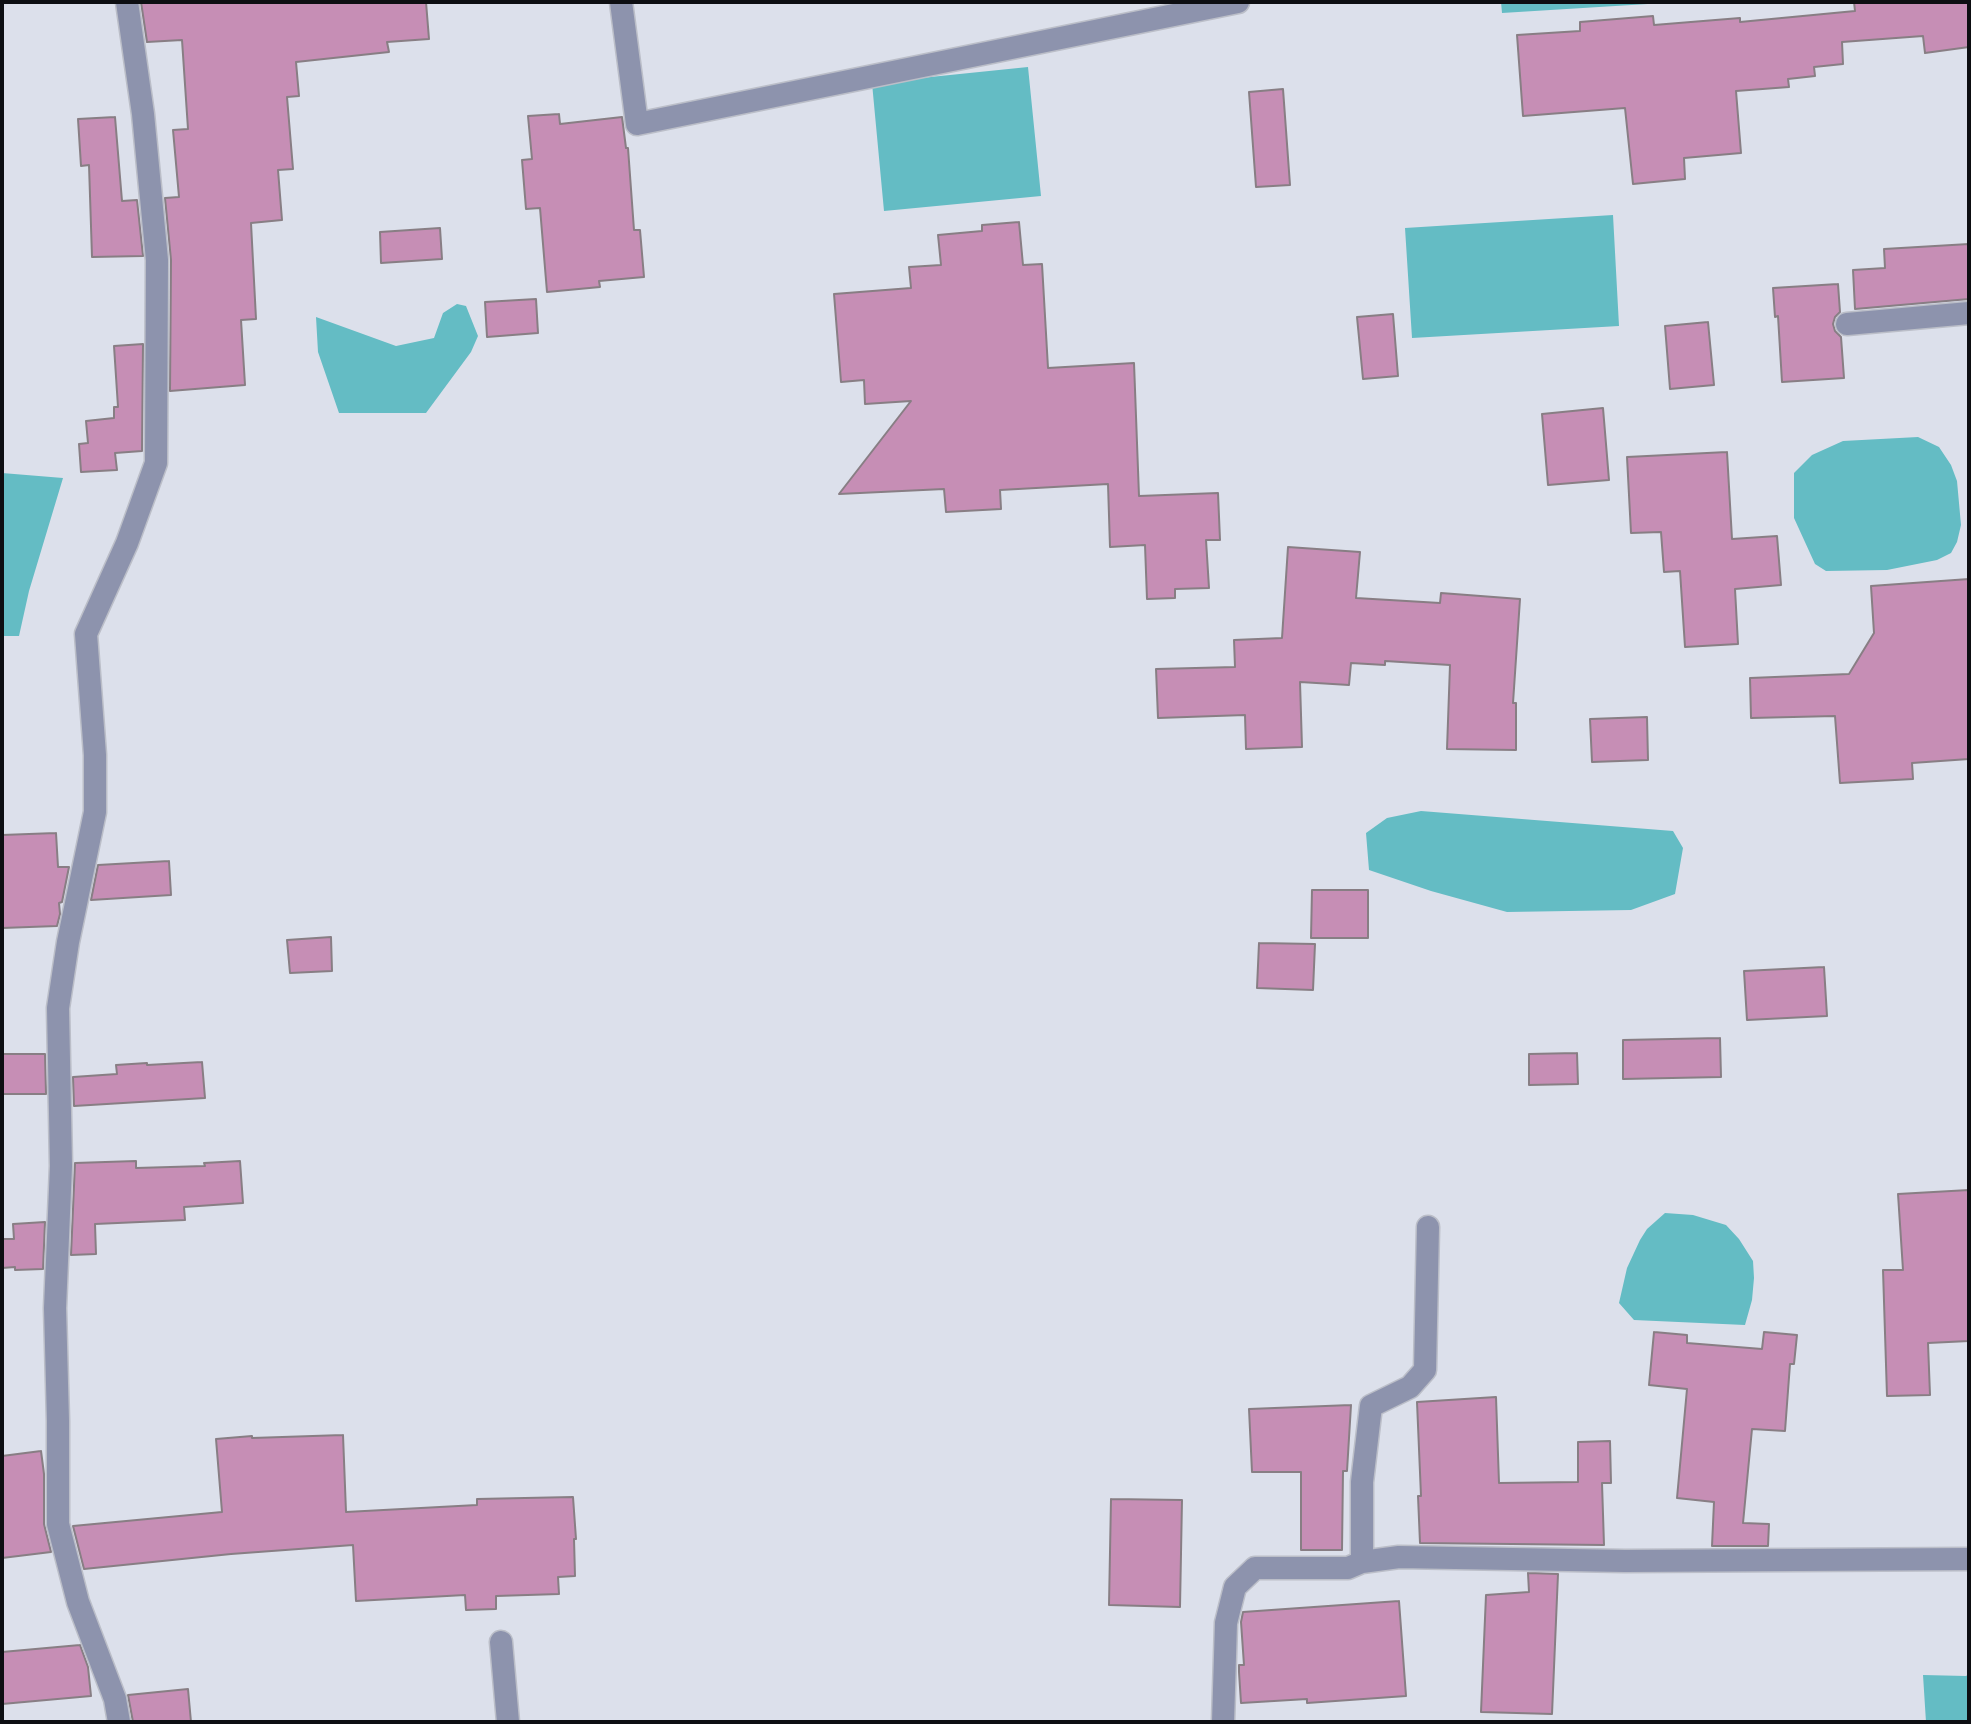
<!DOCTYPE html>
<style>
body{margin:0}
#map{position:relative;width:1971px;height:1724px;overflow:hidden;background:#dce0eb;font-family:Arial,sans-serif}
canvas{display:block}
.frame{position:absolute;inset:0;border:4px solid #0d0e12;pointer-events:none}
</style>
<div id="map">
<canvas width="1971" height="1724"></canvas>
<div class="frame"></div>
</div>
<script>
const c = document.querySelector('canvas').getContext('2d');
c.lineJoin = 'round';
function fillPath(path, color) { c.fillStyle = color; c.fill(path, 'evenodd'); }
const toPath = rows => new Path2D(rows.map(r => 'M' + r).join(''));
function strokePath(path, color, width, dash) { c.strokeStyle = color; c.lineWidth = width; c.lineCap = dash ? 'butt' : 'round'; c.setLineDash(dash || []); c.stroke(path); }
fillPath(toPath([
 [1501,2,1680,2,1502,13],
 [1028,67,1041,196,884,211,872,83],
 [1613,215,1619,326,1412,338,1405,228],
 [457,304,466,306,478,336,471,352,426,413,339,413,318,352,316,317,396,346,434,338,443,313],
 [1918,437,1939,447,1951,465,1957,481,1961,525,1957,542,1951,553,1937,560,1887,570,1826,571,1815,564,1794,518,1794,473,1812,455,1843,441],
 [2,473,63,478,29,591,19,636,2,636],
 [1421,811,1673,831,1683,848,1675,894,1631,910,1507,912,1431,891,1369,870,1366,833,1387,818],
 [1665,1213,1693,1215,1726,1225,1739,1239,1753,1261,1754,1278,1752,1300,1745,1325,1634,1320,1619,1303,1627,1268,1640,1240,1647,1229],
 [1969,1674,1969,1722,1926,1722,1923,1675,1966,1676]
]), '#64bcc4');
const building = toPath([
 [141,2,426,2,429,39,387,42,389,52,296,62,299,96,287,97,293,169,278,170,282,220,251,223,256,319,241,320,245,385,170,391,171,260,165,198,179,197,173,130,188,129,182,40,147,42,141,2],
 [1854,2,1969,2,1969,47,1925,53,1923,36,1842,42,1843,64,1814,67,1815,76,1788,79,1789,87,1736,91,1741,153,1684,158,1685,179,1633,184,1625,108,1523,116,1517,35,1580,31,1580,22,1653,16,1654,25,1740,18,1740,22,1855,11,1854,2],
 [1283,89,1290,185,1256,187,1249,92,1283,89],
 [559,114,560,124,622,117,626,148,628,148,634,230,640,230,644,277,599,281,600,287,547,292,540,208,526,209,522,160,532,159,528,116,559,114],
 [115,117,122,201,137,200,143,256,92,257,89,165,81,166,78,119,115,117],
 [1019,222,1023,265,1042,264,1048,368,1134,363,1139,496,1218,493,1220,540,1206,540,1209,588,1175,589,1175,598,1147,599,1145,545,1110,547,1108,484,1000,490,1001,509,946,512,944,489,839,494,911,401,865,404,864,380,841,382,834,294,911,288,909,267,941,265,938,235,982,231,982,225,1019,222],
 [440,228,442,259,381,263,380,232,440,228],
 [1969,244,1969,299,1855,309,1853,270,1885,268,1884,249,1969,244],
 [1838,284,1840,312,1835,317,1833,324,1835,331,1841,337,1844,378,1782,382,1778,316,1775,317,1773,288,1838,284],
 [536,299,538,333,487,337,485,302,536,299],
 [1393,314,1398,376,1363,379,1357,317,1393,314],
 [1708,322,1714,385,1670,389,1665,326,1708,322],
 [143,344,142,451,115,453,117,470,81,472,79,444,88,443,86,421,114,418,114,407,118,407,114,346,143,344],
 [1603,408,1609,480,1548,485,1542,414,1603,408],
 [1727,452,1732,539,1777,536,1781,585,1735,589,1738,644,1685,647,1680,571,1664,572,1661,532,1631,533,1627,457,1727,452],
 [1288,547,1360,552,1356,598,1440,603,1441,593,1520,599,1513,703,1516,703,1516,750,1447,749,1450,665,1385,661,1385,665,1351,663,1349,685,1300,682,1302,747,1246,749,1245,715,1158,718,1156,669,1235,667,1234,640,1282,638,1288,547],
 [1969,579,1969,759,1912,763,1913,779,1840,783,1835,716,1751,718,1750,678,1849,674,1874,633,1871,586,1969,579],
 [1647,717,1648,760,1592,762,1590,719,1647,717],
 [56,833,58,867,69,867,62,902,59,903,60,914,57,926,2,928,2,835,56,833],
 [169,861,171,895,91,900,98,865,169,861],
 [1312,890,1368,890,1368,938,1311,938,1312,890],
 [331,937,332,971,290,973,287,940,331,937],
 [1259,943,1315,944,1313,990,1257,988,1259,943],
 [1824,967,1827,1016,1747,1020,1744,971,1824,967],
 [1720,1038,1721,1077,1623,1079,1623,1040,1720,1038],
 [1577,1053,1578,1084,1529,1085,1529,1054,1577,1053],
 [2,1054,45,1054,46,1094,2,1094,2,1054],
 [202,1062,205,1098,74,1106,73,1077,117,1074,116,1065,147,1063,147,1065,202,1062],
 [136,1161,136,1168,205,1166,204,1163,240,1161,243,1203,184,1207,185,1220,95,1224,96,1254,71,1255,75,1163,136,1161],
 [1969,1190,1969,1341,1928,1343,1930,1395,1887,1396,1883,1270,1903,1270,1898,1194,1969,1190],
 [45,1222,43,1269,15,1270,15,1267,2,1268,2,1239,14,1239,13,1224,45,1222],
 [1654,1332,1687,1335,1687,1343,1762,1349,1764,1332,1797,1335,1794,1364,1790,1364,1785,1431,1752,1429,1743,1523,1769,1524,1768,1546,1712,1546,1714,1502,1677,1498,1687,1389,1649,1385,1654,1332],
 [1496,1397,1499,1483,1578,1482,1578,1442,1610,1441,1611,1483,1602,1483,1604,1545,1420,1543,1418,1496,1421,1496,1417,1402,1496,1397],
 [1351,1405,1347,1471,1343,1471,1342,1550,1301,1550,1301,1472,1252,1472,1249,1409,1351,1405],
 [343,1435,346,1512,477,1505,477,1499,573,1497,576,1539,574,1539,575,1576,558,1577,559,1594,496,1596,496,1609,466,1610,465,1595,356,1601,353,1545,231,1554,84,1569,73,1526,222,1512,216,1439,252,1436,252,1438,343,1435],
 [41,1451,44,1474,44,1524,51,1552,2,1558,2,1456,41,1451],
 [1111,1499,1182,1500,1180,1607,1109,1605,1111,1499],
 [1528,1573,1558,1574,1552,1714,1481,1712,1486,1595,1529,1592,1528,1573],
 [1399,1601,1406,1696,1307,1703,1307,1699,1241,1703,1239,1672,1239,1665,1244,1665,1241,1622,1243,1612,1399,1601],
 [80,1645,88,1667,91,1696,2,1704,2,1652,80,1645],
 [188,1689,191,1722,133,1722,128,1695,188,1689]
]);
fillPath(building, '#c68eb5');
strokePath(building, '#887e84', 2);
const minor = toPath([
 [621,2,637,124,1238,2],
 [1847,324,1969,313],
 [1362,1562,1362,1482,1371,1406,1410,1387,1425,1370,1428,1227],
 [501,1642,508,1722],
 [119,1722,115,1699,78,1602,58,1524,58,1421,55,1308,61,1166,58,1008,68,942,95,812,95,755,86,634,127,543,156,463,157,260,143,114,127,2],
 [1223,1722,1226,1623,1235,1587,1255,1568,1348,1568,1362,1562,1399,1557,1625,1561,1969,1559]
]);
strokePath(minor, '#bbbec8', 25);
strokePath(minor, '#8d93ad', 22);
</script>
